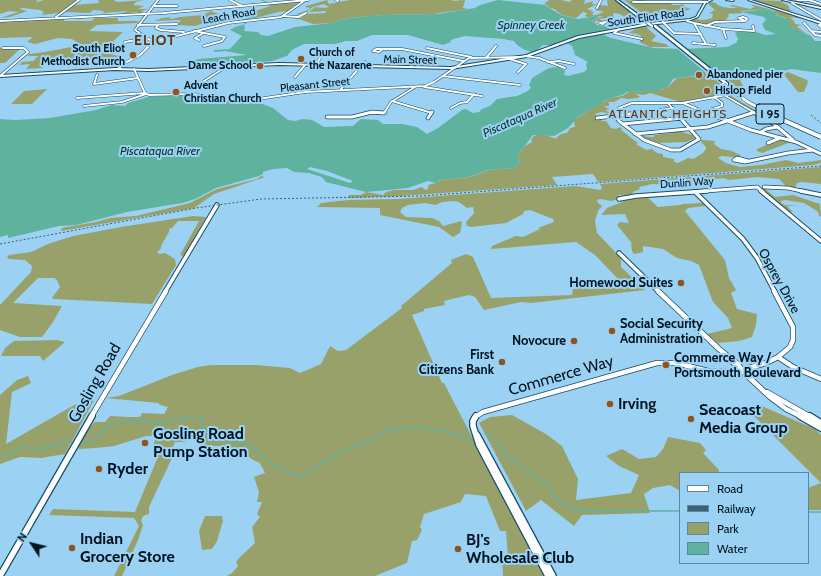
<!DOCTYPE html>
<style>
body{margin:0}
#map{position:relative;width:821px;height:576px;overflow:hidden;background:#9bd2f4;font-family:Cabin,sans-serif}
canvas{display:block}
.legend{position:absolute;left:679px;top:472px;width:130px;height:92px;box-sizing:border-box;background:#9bd2f4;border:1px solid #5d869f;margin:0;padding:5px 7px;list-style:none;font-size:12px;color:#011420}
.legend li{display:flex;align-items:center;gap:8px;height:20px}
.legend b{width:20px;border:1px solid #5d869f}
.north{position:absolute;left:12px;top:524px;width:40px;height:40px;-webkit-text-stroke:3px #9bd2f4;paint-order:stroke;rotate:305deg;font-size:11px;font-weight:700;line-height:16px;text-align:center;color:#011420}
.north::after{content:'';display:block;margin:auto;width:14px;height:18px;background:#011420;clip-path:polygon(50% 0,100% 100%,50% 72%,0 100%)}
</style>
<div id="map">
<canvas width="821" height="576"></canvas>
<ul class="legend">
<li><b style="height:5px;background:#fff"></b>Road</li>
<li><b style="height:5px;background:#3e5f74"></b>Railway</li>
<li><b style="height:11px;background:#98a16a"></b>Park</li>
<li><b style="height:11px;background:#5fb29e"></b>Water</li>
</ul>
<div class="north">N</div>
</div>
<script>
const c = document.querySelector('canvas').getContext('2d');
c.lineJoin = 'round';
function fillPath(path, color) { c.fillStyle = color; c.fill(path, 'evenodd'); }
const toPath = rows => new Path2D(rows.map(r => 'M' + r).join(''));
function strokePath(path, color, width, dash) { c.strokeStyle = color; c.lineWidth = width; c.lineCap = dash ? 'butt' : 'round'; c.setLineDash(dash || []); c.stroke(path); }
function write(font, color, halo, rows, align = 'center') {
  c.font = font + ' Cabin,sans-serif'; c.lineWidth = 4; c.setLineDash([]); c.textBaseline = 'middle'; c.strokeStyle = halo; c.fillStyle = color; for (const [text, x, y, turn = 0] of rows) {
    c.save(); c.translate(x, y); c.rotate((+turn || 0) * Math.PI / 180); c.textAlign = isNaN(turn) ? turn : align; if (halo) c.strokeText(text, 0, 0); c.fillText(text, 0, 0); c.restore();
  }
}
fillPath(toPath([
 [0,0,39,0,36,1,37,2,44,0,78,0,59,13,42,15,44,12,40,10,22,8,19,9,27,11,10,17,0,18,19,12,9,11,0,14],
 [98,0,115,0,114,1,118,2,144,0,136,2,133,5,144,6,138,9,149,9,144,10,140,14,137,14,138,12,128,13,126,15,120,15,128,11,103,13,104,11,93,10,90,13,64,12,73,5,99,3],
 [327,0,329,4,350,0,453,0,452,1,465,0,463,8,469,9,433,14,383,15,348,18,332,23,313,24,299,19,284,17,301,18,306,14,325,13,327,11,309,12,315,7,324,8,329,7,324,4,313,7,302,15,296,14,306,11,310,8,305,7,306,6],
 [549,0,562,0,569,2,572,0,585,0,584,4,593,1,592,4,597,4,587,9,593,11,590,12,594,12,592,15,596,15,604,12,596,10,600,5,608,6,607,0,615,0,633,14,629,16,640,22,630,21,620,14,614,13,613,14,614,17,599,19,604,21,594,21,598,24,597,24,592,21,603,16,587,17,585,16,587,13,583,12,576,18,562,15,554,9,548,7,549,6,544,4],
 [624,0,637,1,636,0,642,0,655,3,671,3,672,5,680,5,683,4,685,7,691,9,685,11,684,16,653,15,655,18,650,19],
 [753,0,783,1,785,1,781,2,788,5,790,10,795,11,786,11],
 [300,1,287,11,279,12,255,18,248,19,230,11,250,13,270,6,264,5],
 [711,2,716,3,717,6,730,8,738,8,730,6,732,5,750,9,755,7,751,6,753,5,782,12,803,19,790,17,794,21,795,24,802,25,802,26,800,25,797,27,807,34,793,28,786,18,777,15,774,11,765,9,741,11,743,13,728,14,729,16,725,21,713,22,704,25,690,21,695,19,704,20,712,18,713,14,709,13,715,10,708,4],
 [211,11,221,15,216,19,195,26,177,25,181,20,154,21,162,18,171,17,169,19,171,19,180,17,203,15],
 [66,18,64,19,64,21,91,21,95,18,118,18,118,21,139,21,137,23,97,25,89,31,123,32,102,52,118,56,116,59,125,60,120,63,106,61,46,64,42,68,26,69,30,64,19,65,22,62,33,61,38,56,27,56,30,54,45,52,71,47,77,42,72,39,58,38,35,44,27,42,33,37,0,38,0,21],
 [644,25,656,36,651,41,666,44,669,47,650,47,639,42,643,38,638,34,629,33,635,29,632,27],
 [0,48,21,48,5,63,0,63],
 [750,70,776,72,742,73,739,75,740,80,745,90,741,91,718,71],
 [707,72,730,93,728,94,770,119,768,120,724,94,681,102,650,93,644,95,636,94,640,97,638,98,628,99,621,98,614,102,608,102,609,103,609,106,605,106,605,107,610,109,605,110,613,114,601,112,595,114,602,121,606,121,611,128,616,129,620,127,622,129,621,130,638,143,636,144,646,150,652,149,657,153,663,154,663,157,674,159,674,162,678,163,688,158,693,159,703,153,706,149,706,147,701,142,702,140,715,141,714,144,721,149,732,151,740,155,740,158,722,156,718,158,726,163,740,167,761,165,786,160,798,163,821,160,821,163,813,165,598,182,593,174,552,177,557,185,400,196,348,198,349,195,361,195,366,192,383,195,386,192,394,190,414,190,421,187,426,190,428,189,428,185,436,183,441,180,470,177,489,170,513,168,520,164,518,155,525,146,532,142,531,140,534,136,542,134,557,139,556,138,561,134,567,133,570,128,575,127,574,121,578,117,611,98,622,96,629,92,660,90,668,87,677,78,700,76,701,74],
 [788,72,807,80,808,82,804,92,798,92,786,77,784,74],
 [47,89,32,104,11,104,24,91],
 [671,131,677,131,693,135,695,138,687,142,659,143,648,140,642,136,651,137,654,137,654,135,673,133],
 [780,139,791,142,762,153,757,151,757,149],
 [821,167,821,184,802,182,797,183,795,188,787,187,779,179,757,177,729,180,723,178,675,185,652,184,639,187,640,189,633,192,632,195,618,195,620,198,612,201,600,199,597,200,598,203,602,206,598,211,595,221,597,233,621,258,621,267,645,290,531,303,521,302,484,310,475,297,469,295,444,301,445,305,424,309,424,311,412,315,442,383,444,383,544,576,503,576,502,557,508,557,506,531,500,531,486,496,465,494,461,502,424,514,420,527,422,530,417,540,412,541,407,563,375,576,227,576,232,573,238,566,236,562,240,557,255,543,252,527,260,517,257,514,262,502,257,502,259,492,254,477,265,473,260,463,253,460,243,453,240,448,235,450,231,447,199,445,194,440,182,442,175,442,168,457,172,458,149,507,149,514,143,516,141,521,143,525,138,540,122,576,114,576,139,526,134,518,49,515,53,509,135,512,162,447,153,446,156,436,146,436,114,446,96,448,79,449,78,444,91,426,95,422,105,422,110,416,128,417,140,417,142,413,164,414,168,407,160,405,158,403,106,398,119,396,172,375,198,367,211,365,256,365,290,368,300,373,321,364,330,346,338,351,346,350,402,308,401,306,452,263,451,260,466,254,473,257,491,298,572,295,573,289,611,284,618,287,620,281,595,255,576,242,491,249,492,246,516,236,523,237,540,229,538,228,554,222,553,219,530,210,524,211,523,214,506,223,471,227,467,226,466,222,474,213,473,207,467,208,459,202,454,201,442,202,436,205,425,203,408,205,402,208,400,212,406,217,432,218,439,221,443,226,461,221,462,223,460,233,453,237,439,227,380,215,380,208,317,207,321,203,348,200,397,199,576,186,600,190,602,188,600,184],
 [261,176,265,177,214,194,194,208,61,231,62,228,67,227,96,222,110,218,136,216,190,203,217,189,257,179],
 [764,188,775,197,793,195,820,204,821,217,818,215,819,214,817,211,804,203,785,200,781,201,781,203,785,205,798,205,787,206,793,212,790,212,761,189],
 [632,198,648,198,658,207,680,205,683,204,703,203,705,206,688,208,685,211,725,260,729,278,736,290,731,293,737,309,757,314,756,325,752,337,739,341,718,343,707,334,732,328,728,318,713,302,699,265,691,261,677,258,663,249,643,246,643,252,634,254,632,251,631,242,617,225,620,222,629,223,625,214,601,215,607,208],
 [193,216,206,217,184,256,180,255,199,221,178,221,172,228,169,229,169,232,162,244,160,250,157,251,159,254,165,253,175,259,176,265,152,304,54,299,52,298,60,287,57,280,54,278,38,278,13,303,62,306,53,322,42,337,20,337,0,330,0,305,31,272,32,266,25,260,9,259,7,257,9,255,31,252,48,244,73,236,121,227],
 [57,340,65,342,43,361,40,356,1,356,5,348,14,341],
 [28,376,31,383,12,392,6,444,74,405,94,400,65,454,41,458,20,457,0,464,0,395,17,380],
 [757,404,815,429,821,435,821,510,808,510,808,488,821,483,755,417,754,407],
 [512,415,546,434,562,446,578,479,576,500,631,493,639,475,619,466,606,456,622,449,639,459,656,457,663,449,668,437,700,443,706,450,703,453,719,470,719,473,680,473,680,491,670,485,653,488,644,494,650,513,582,515,574,526,541,500,526,511,479,423,490,417],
 [205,516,222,516,223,521,217,541,212,549,202,550,199,531]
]), '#98a16a');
fillPath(toPath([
 [498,0,545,5,561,15,578,19,597,16,599,17,592,21,597,25,608,27,610,30,570,39,553,45,543,45,536,51,531,52,523,49,516,44,514,41,503,39,465,36,453,39,450,41,451,42,443,45,408,35,372,35,357,41,346,41,335,44,304,44,292,50,287,56,272,61,213,66,195,66,185,63,199,59,247,55,225,51,215,52,213,50,230,49,242,36,230,30,235,27,243,25,245,27,244,31,258,32,261,35,268,36,295,27,332,23,349,18,383,15,439,14,475,8,480,5],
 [765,9,773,11,776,13,776,15,787,19,793,28,811,36,815,41,821,41,821,73,791,69,783,71,712,71,694,76,676,78,673,79,668,87,656,91,627,92,622,95,611,98,603,102,603,103,579,116,568,128,554,136,533,135,518,155,520,164,513,168,488,170,469,177,440,180,436,183,428,181,408,188,366,192,326,182,322,177,309,173,294,172,287,168,273,169,263,172,263,174,259,176,216,188,195,199,182,203,127,212,76,225,59,226,8,238,8,235,0,237,0,119,15,120,50,118,96,110,112,105,125,106,128,103,148,97,187,95,257,102,273,108,288,120,295,121,303,119,312,120,324,127,353,126,361,119,378,120,383,124,402,124,417,127,427,134,438,128,462,110,466,109,473,113,479,112,482,109,490,106,497,99,517,96,526,92,531,88,529,85,532,78,549,68,558,67,565,71,564,75,568,76,584,72,587,69,586,64,588,62,575,55,574,51,577,51,573,50,572,46,564,42,604,33,607,34,604,35,611,38,654,48,683,49,727,47,736,43,738,39,735,33,737,32,756,32,765,35,776,34,765,30,762,24,766,20,764,17,741,12]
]), '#5fb29e');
fillPath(toPath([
 [674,46,684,47,717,73,707,74],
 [310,167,327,171,353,181,350,183,307,169]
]), '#9bd2f4');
strokePath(toPath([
 [262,0,269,3],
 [702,0,705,1],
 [711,3,722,7,720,9,723,10,741,12],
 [242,20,262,15,265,11,275,10,277,7,274,4],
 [243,25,246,23,244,21],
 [187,417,194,416,199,417]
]), '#5fb29e', 1);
strokePath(toPath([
 [196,416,204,419,201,427,206,429,207,437,214,441,226,440,247,444,275,466,300,477,343,450,368,442,389,429,419,427,457,434,461,438,471,438],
 [485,434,495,439,502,445,505,455,551,488,554,496,568,507,586,511,680,511],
 [80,443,84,444,95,439,109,425,132,421,160,423,192,416],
 [0,455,5,456,22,447,40,449,67,442,75,443],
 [808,512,821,512]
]), '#5fb29e', 1.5);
const minorFar4 = toPath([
 [230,0,242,6],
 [336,0,338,1],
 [797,0,810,0],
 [809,0,821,4],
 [633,2,707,2],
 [792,3,821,20],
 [153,6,177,6],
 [597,8,601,0],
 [283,16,298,17,306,13],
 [56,17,79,0],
 [743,17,746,18,747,19,745,21,739,18,743,17],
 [0,21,164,13,308,0],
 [687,21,694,23,706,44],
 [605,22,600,23,603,24,607,21,616,20,645,24],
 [663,22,674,33,701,34],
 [694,23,723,29,726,38],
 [804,23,815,35,821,36],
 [821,24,819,25,821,27],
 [138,25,177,24],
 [158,25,156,28,161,30,184,32],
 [705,26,715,22,745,21],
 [619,29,614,33,642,39],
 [723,29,754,31,753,26],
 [194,31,225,37,222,41,204,46],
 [811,31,821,32],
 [199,40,195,38,202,34],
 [125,42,147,38],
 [153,42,228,23,281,17,304,1],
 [693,43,715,45],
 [427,48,471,57],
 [376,49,383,49,379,52,373,51,376,49],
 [383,49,402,49,463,61],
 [525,56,539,58,565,68],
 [486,58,496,46],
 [506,58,526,64,518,72],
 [548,62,559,61,574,64],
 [316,65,320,58,317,53],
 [361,67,365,62],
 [118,69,125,63,140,55,153,42,135,30,158,0],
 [134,69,145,93,149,95,194,94,231,99,258,99,305,92,425,86,434,82,469,58,521,57],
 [97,75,94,84,138,78],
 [0,76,28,52,24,48,3,48],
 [443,76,520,85],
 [295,77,305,65],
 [204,81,227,66],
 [424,87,482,96],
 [341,89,360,67],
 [724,95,755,113],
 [77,98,145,93],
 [392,101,432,113],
 [668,103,682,103,743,92],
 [668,103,676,113],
 [683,103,707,113],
 [84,106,122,102,146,94],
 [451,108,460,103,467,102,474,94],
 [369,113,380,113],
 [384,113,391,102,415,87],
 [616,113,619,108,632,103,668,103],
 [637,113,673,108],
 [700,113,722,106,722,103,714,97]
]);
const minorFar3 = toPath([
 [617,112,615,115,619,121,644,140,671,150,680,150,699,139,675,112],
 [705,112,751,130,796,142,821,154],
 [753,112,774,124,793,140],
 [327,117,352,117,372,112,384,113,385,112],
 [428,118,432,112],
 [597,118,645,112],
 [623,124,683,118,704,112],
 [761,132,766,129,777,127],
 [635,134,708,127,752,113],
 [768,143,780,138],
 [748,161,737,158,734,160,745,162,788,153,813,150],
 [764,187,788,188,806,192],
 [693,192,757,187,763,192]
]);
const minorFar2 = toPath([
 [761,191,821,241],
 [801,191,821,195],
 [695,192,743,239,757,258,775,292],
 [619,199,636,196,707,191],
 [619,253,659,292],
 [165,292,217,205]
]);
const minorFar1 = toPath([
 [658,291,719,349,738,364,742,370],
 [722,352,770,397,786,409,802,417],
 [778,357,793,367,821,379],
 [767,392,811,417],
 [91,417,166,291],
 [475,417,483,412,657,363,676,363,712,372,742,370,766,363,778,357,790,347,793,340,793,327,774,291]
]);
const minor = toPath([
 [476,416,473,421,473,426,479,445,548,576],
 [800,416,821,428],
 [810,416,821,423],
 [477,435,553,576],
 [0,576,92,416]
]);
const major = toPath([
 [709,0,712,0,706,3,698,17,691,20,649,25,579,38,527,57,451,69,279,65,149,71,115,70,0,77,0,75,115,68,149,69,279,63,451,67,526,55,578,36,649,23,690,19,696,17,704,3,709,0],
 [726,0,734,0,733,1,726,0],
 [748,0,751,0,821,22,821,24,748,0],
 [782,0,786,0,821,7,821,9,782,0]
]);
const highway = toPath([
 [616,0,618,0,646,20,646,22,644,22,616,0],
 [654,25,656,25,728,83,728,85,726,85,654,27,654,25]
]);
strokePath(minorFar4, '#154c69', 3);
strokePath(minorFar3, '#154c69', 4.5);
strokePath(minorFar2, '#154c69', 5.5);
strokePath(minorFar1, '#154c69', 6);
strokePath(minor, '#154c69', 8);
strokePath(major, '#154c69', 2);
strokePath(highway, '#154c69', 2.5);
strokePath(minorFar4, '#fff', 2);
strokePath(minorFar3, '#fff', 3);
strokePath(minorFar2, '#fff', 3.5);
strokePath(minorFar1, '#fff', 4.5);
strokePath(minor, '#fff', 5.5);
fillPath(major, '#fff');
fillPath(highway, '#fff');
strokePath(toPath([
 [811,115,821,123],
 [0,244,196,208,261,199,421,196,821,166]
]), '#3e5f74', 1, [2, 2]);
const highwayBridgeFar2 = toPath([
 [645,21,652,26]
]);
const highwayBridgeFar1 = toPath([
 [723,84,748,102,768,113]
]);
const highwayBridge = toPath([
 [765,112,821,137]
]);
strokePath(highwayBridgeFar2, '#154c69', 3.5, []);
strokePath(highwayBridgeFar1, '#154c69', 4, []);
strokePath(highwayBridge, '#154c69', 5.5, []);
strokePath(highwayBridgeFar2, '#fff', 2.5);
strokePath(highwayBridgeFar1, '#fff', 3);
strokePath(highwayBridge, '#fff', 4);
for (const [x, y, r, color] of [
 [133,55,4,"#92521c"],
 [301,59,4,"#92521c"],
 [260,66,4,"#92521c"],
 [699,75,4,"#92521c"],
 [707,91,4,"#92521c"],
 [176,92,4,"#92521c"],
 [681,283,4,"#92521c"],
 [612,331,4,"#92521c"],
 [574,341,4,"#92521c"],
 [502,362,4,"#92521c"],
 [666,365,4,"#92521c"],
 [610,404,4,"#92521c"],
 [691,419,4,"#92521c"],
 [145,443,4,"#92521c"],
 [99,469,4,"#92521c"],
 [72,548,4,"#92521c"],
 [458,549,4,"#92521c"]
]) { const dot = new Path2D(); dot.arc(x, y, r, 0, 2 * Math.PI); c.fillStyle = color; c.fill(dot); strokePath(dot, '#9bd2f4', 1.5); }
write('11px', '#011420', '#9bd2f4', [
 ["Leach Road",229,16,-10],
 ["South Eliot Road",646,18,-8],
 ["Main Street",410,60,1],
 ["Pleasant Street",315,85,-6],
 ["Dunlin Way",687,183,-4]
]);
write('bold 11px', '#011420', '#9bd2f4', [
 ["South Eliot",125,49,"right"],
 ["Methodist Church",125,62,"right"],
 ["Church of",309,53],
 ["the Nazarene",309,66],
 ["Dame School",252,66,"right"],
 ["Abandoned pier",707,75],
 ["Advent",184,86],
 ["Christian Church",184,99],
 ["Hislop Field",715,91]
], 'left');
write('italic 12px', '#0a322a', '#9bd2f4', [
 ["Spinney Creek",531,25],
 ["Piscataqua River",520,118,-24],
 ["Piscataqua River",160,151]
]);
c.letterSpacing = '1px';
write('12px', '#5f330d', '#9bd2f4', [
 ["ATLANTIC HEIGHTS",668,114]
]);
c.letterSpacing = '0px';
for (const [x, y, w] of [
 [770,114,28]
]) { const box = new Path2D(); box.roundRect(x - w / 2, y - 10, w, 20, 3); c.fillStyle = '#9bd2f4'; c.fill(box); strokePath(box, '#011420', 1); }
write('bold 12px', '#011420', null, [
 ["I 95",770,114]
]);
write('13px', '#011420', '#9bd2f4', [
 ["Osprey Drive",779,281,61]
]);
write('bold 13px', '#011420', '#9bd2f4', [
 ["Homewood Suites",673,283],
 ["Social Security",620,324,"left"],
 ["Administration",620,339,"left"],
 ["Novocure",566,341],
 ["First",494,355],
 ["Citizens Bank",494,370],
 ["Commerce Way /",674,358,"left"],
 ["Portsmouth Boulevard",674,373,"left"]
], 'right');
c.letterSpacing = '1px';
write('bold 14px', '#5f330d', '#9bd2f4', [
 ["ELIOT",155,41]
]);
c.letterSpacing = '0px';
write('16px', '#011420', '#9bd2f4', [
 ["Commerce Way",561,376,-16],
 ["Gosling Road",95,383,-60]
]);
write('bold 16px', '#011420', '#9bd2f4', [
 ["Irving",618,404],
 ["Seacoast",699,410],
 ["Media Group",699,428],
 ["Gosling Road",153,434],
 ["Pump Station",153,452],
 ["Ryder",107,469],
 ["Indian",80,539],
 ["Grocery Store",80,557],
 ["BJ's",466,540],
 ["Wholesale Club",466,558]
], 'left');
</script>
